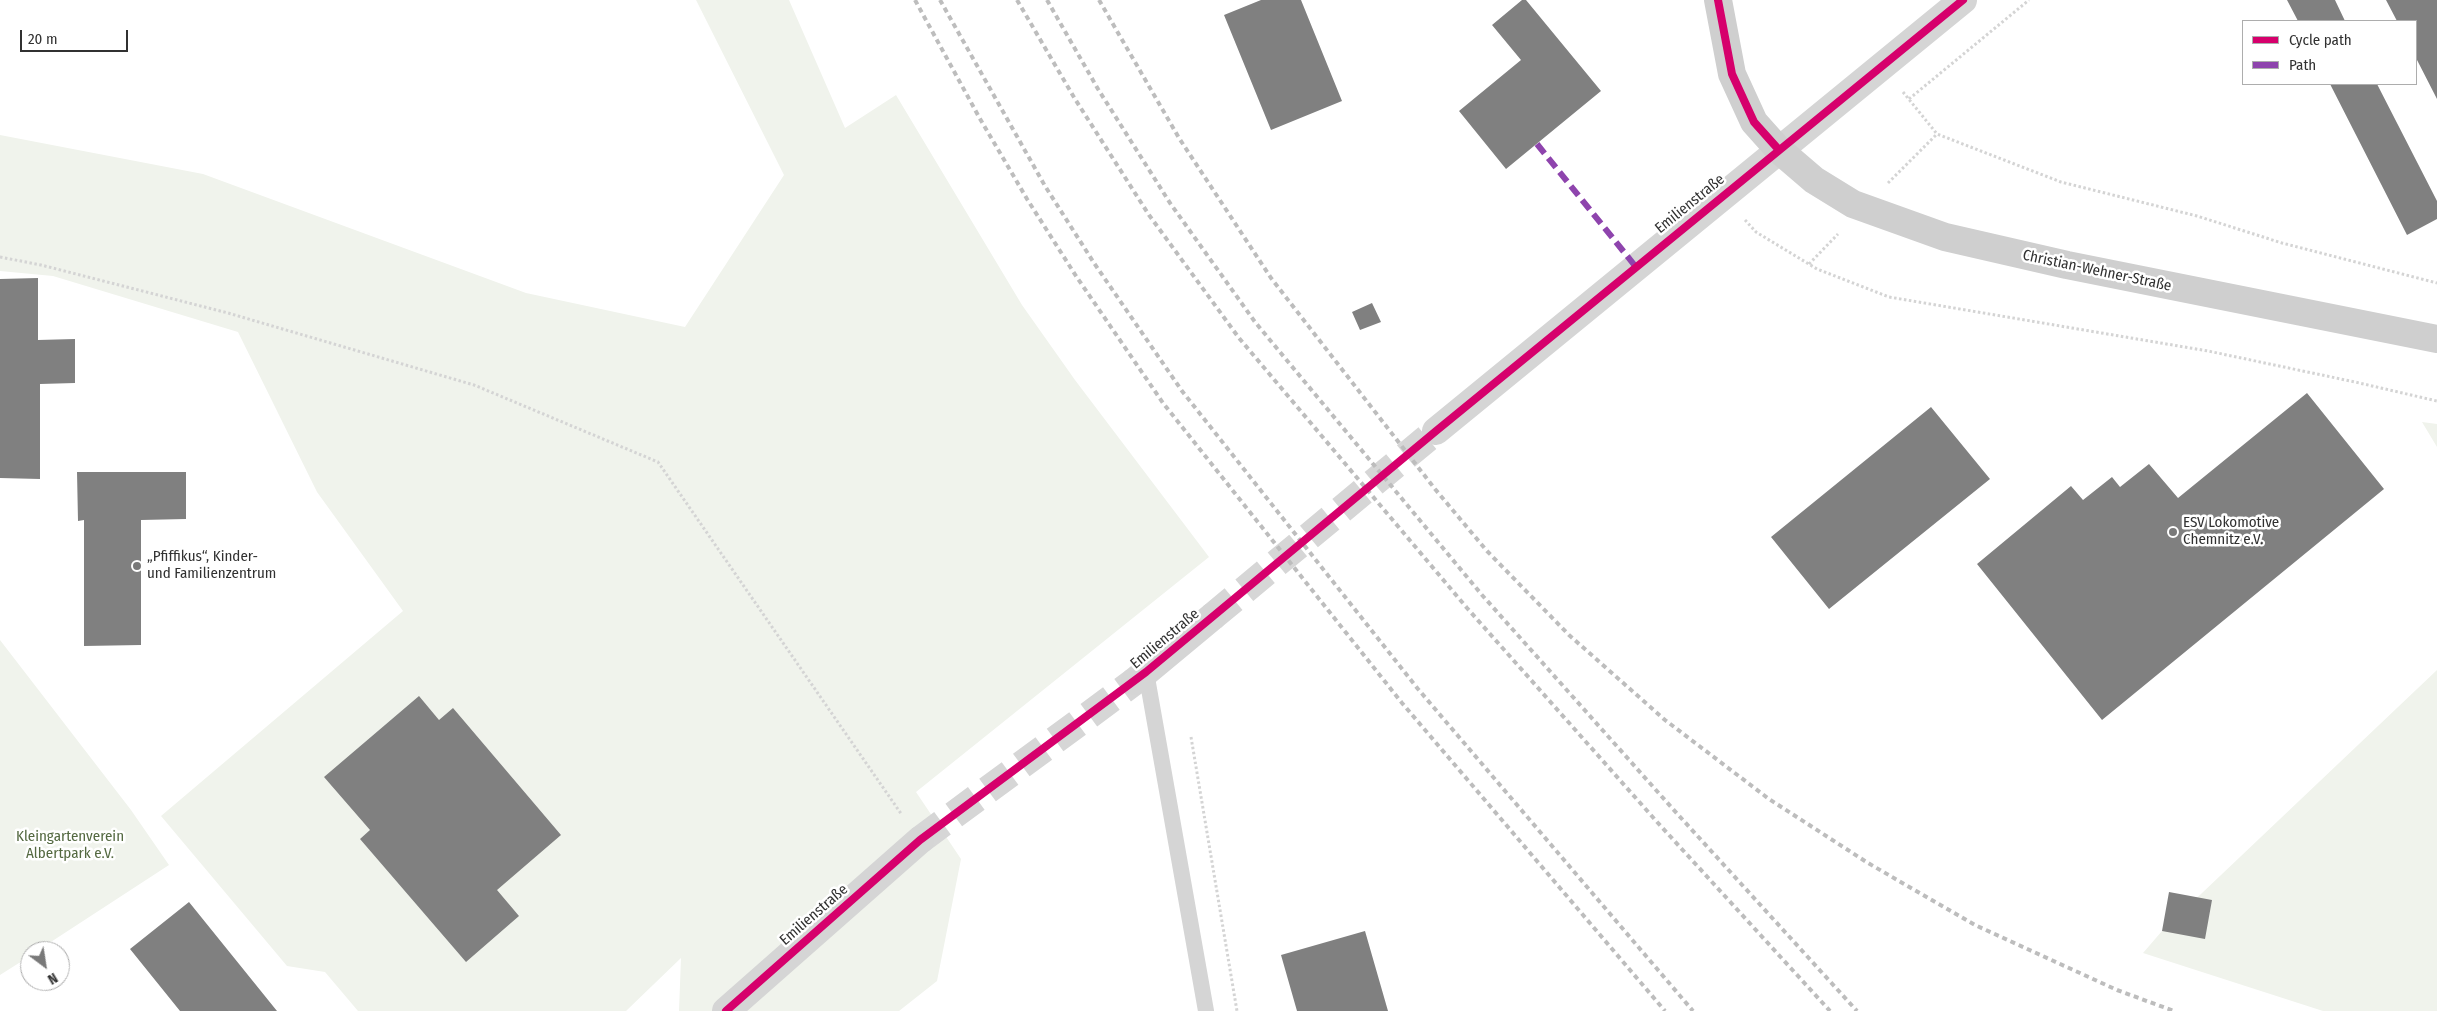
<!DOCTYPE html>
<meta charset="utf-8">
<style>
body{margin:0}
#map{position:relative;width:2437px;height:1011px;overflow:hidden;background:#fff;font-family:"Fira Sans Condensed",sans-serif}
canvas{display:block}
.legend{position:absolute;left:2242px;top:20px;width:175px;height:65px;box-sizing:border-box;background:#fff;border:1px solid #adadad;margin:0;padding:6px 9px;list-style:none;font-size:15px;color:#313131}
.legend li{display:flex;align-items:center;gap:10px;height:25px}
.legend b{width:25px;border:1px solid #adadad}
.north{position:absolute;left:20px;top:941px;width:50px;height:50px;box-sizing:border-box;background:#fff;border:1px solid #adadad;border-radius:50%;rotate:149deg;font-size:14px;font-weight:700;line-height:20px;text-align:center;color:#313131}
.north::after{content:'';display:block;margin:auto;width:18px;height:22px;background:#797979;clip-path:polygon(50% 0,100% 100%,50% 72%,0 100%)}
.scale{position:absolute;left:20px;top:30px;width:108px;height:22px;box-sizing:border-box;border:2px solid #313131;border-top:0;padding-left:6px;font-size:15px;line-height:18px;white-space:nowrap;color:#313131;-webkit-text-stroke:4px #fff;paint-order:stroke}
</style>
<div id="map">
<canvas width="2437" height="1011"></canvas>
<ul class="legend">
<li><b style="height:6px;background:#d6006c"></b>Cycle path</li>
<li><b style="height:6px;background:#8e44ad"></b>Path</li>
</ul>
<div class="north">N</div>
<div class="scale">20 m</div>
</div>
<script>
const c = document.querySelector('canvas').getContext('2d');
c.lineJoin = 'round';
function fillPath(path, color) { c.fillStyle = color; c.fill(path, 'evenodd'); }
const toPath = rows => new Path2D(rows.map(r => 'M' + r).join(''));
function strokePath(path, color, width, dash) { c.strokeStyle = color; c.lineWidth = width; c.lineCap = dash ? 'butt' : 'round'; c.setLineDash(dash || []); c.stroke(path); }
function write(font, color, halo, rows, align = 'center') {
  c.font = font + ' "Fira Sans Condensed",sans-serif'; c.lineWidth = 5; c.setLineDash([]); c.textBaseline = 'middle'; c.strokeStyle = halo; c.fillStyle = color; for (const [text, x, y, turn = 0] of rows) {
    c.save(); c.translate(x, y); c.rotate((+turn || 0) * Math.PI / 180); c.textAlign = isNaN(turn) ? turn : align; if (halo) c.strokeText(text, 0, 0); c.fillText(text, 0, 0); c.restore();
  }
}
fillPath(toPath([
 [696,0,789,0,845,128,896,95,1022,305,1075,380,1209,557,916,792,961,859,937,981,899,1011,679,1011,681,958,626,1011,358,1011,325,972,287,966,161,816,403,611,317,492,238,332,53,276,0,271,0,135,203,174,526,293,685,327,784,175],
 [2422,422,2437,424,2437,447],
 [0,640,131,810,169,865,37,951,30,951,30,956,0,975],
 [2437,670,2437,1011,2323,1011,2143,953,2162,931]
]), '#f0f3ec');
fillPath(toPath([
 [1261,0,1301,0,1342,101,1271,130,1224,15],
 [1522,0,1526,0,1601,91,1506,169,1459,111,1521,60,1492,25],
 [2287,0,2335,0,2345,21,2298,21],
 [2386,0,2437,0,2437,99,2416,58,2416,21,2397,21],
 [2330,84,2377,84,2437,201,2437,219,2407,235],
 [38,278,38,340,75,339,75,383,40,384,40,479,0,478,0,279],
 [1372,303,1381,322,1360,330,1352,312],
 [2307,393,2384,489,2102,720,1977,564,2071,486,2083,500,2112,477,2120,487,2149,464,2178,498],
 [1931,407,1990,479,1829,609,1771,537],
 [77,472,186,472,186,519,141,520,141,645,84,646,84,520,78,521],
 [419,696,439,720,453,708,561,835,497,890,519,916,466,962,360,839,370,830,324,777],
 [2169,892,2212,900,2205,939,2162,931],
 [189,902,277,1011,180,1011,130,949],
 [1365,931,1388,1011,1297,1011,1281,955]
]), '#808080');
strokePath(toPath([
 [1212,617,1436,431],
 [920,840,1135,681]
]), '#d6d6d6', 28, [28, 14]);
strokePath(toPath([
 [1903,92,1937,134,2061,182,2197,216,2282,243,2437,283],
 [1909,99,2029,0],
 [1888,183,1937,134],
 [1745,220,1756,232,1817,269,1889,297,2208,351,2355,382,2437,401],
 [0,257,41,265,228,313,474,385,658,462,902,815],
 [1809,264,1838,234],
 [1191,737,1237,1011]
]), '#d4d4d4', 3, [2.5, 2.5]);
strokePath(toPath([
 [1146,672,1206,1011]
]), '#d5d5d5', 16);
strokePath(toPath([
 [1436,431,1963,0],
 [1135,681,1212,617],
 [726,1011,920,840]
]), '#d5d5d5', 28);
strokePath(toPath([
 [1718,0,1732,74,1754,122,1779,150,1814,180,1853,204,1945,237,2067,265,2437,339]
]), '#cfcfcf', 28);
strokePath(toPath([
 [915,0,979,117,1027,199,1076,276,1163,403,1402,703,1665,1011],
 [940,0,1045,186,1094,263,1182,391,1418,689,1693,1011],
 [1017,0,1075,99,1149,215,1239,338,1467,608,1658,823,1830,1011],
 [1047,0,1098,89,1170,203,1255,322,1482,595,1672,808,1857,1011],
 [1099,0,1179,138,1271,278,1435,489,1487,551,1569,635,1665,720,1769,799,1868,863,1975,925,2117,990,2174,1011]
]), '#bdbdbd', 4, [5, 4]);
strokePath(toPath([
 [1537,144,1636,267]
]), '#8e44ad', 6, [12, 6]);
strokePath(toPath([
 [1718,0,1732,74,1754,122,1779,150],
 [726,1011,920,840,1146,672,1436,431,1963,0]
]), '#d6006c', 8);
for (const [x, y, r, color] of [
 [2173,532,5,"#797979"],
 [137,566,5,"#797979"]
]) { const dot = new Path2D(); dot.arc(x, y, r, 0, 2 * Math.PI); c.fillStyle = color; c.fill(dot); strokePath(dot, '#fff', 2); }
write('15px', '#313131', '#fff', [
 ["Emilienstraße",1690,204,-39],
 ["Christian-Wehner-Straße",2097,271,12],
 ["Emilienstraße",1165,639,-40],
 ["Emilienstraße",814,915,-41]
]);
write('15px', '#313131', '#fff', [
 ["ESV Lokomotive",2183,523],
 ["Chemnitz e.V.",2183,540],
 ["„Pfiffikus“, Kinder-",147,557],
 ["und Familienzentrum",147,574]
], 'left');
write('15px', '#546941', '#fff', [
 ["Kleingartenverein",70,837],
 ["Albertpark e.V.",70,854]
]);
</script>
